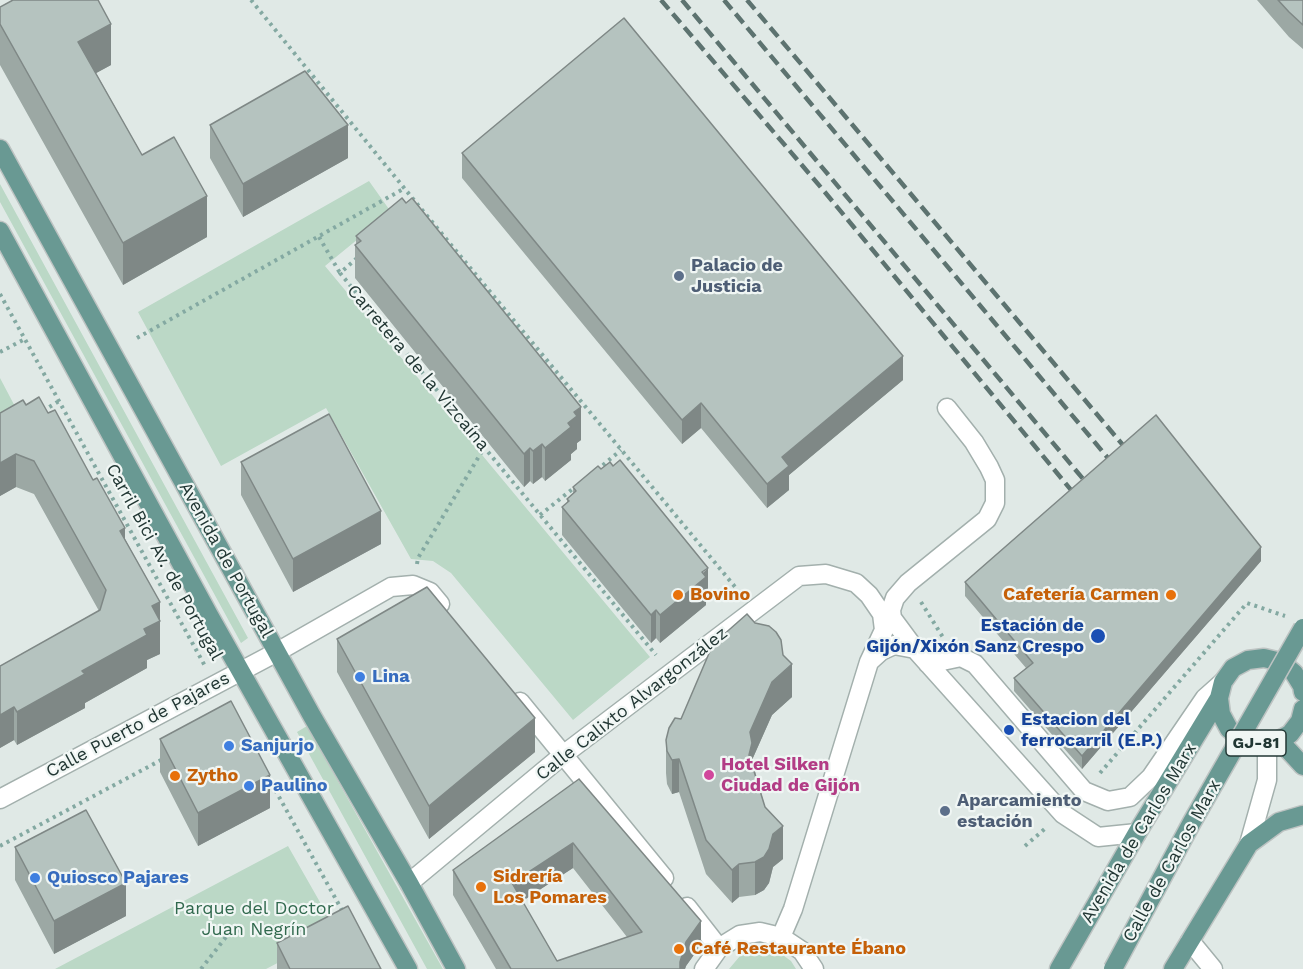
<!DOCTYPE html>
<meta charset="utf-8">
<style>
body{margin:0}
canvas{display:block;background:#e0e9e6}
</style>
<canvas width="1303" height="969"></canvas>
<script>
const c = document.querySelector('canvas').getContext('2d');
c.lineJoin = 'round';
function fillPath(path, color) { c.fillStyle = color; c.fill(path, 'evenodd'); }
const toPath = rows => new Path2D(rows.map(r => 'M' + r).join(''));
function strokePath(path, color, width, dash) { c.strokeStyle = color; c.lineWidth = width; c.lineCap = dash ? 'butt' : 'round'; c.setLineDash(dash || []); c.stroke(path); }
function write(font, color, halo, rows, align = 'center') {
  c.font = font + ' "Work Sans",sans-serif'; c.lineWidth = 4.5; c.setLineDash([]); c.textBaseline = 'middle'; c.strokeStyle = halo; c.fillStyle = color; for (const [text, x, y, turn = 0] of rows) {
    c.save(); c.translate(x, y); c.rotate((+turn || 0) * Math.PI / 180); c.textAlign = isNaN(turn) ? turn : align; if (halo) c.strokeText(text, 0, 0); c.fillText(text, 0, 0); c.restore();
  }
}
fillPath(toPath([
 [369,181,391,212,325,266,650,657,573,720,451,573,433,561,411,559,326,408,221,466,138,312],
 [0,184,248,638,241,643,0,202],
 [0,378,19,414,0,425],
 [307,726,443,969,427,969,297,732],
 [288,846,337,932,266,969,55,969],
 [766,949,780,953,791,961,796,969,729,969,740,956,753,950]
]), '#bbd8c6');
const minor = toPath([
 [947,408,974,442,989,467,995,480,995,503,987,519,908,583,895,598,891,610,892,618,915,649,1063,814,1098,837,1137,833],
 [870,661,881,651,894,645,915,649],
 [928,664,961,657,975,664,1084,791,1108,801,1130,797,1151,777,1205,698,1223,682],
 [520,702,664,878],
 [0,799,277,652,391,587,413,585,430,592,440,604],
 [1249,844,1267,780,1267,743],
 [409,883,563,755,799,576,826,574,856,583,869,595,882,614,884,630,869,662,793,909,781,937],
 [687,907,719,948],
 [1190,941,1213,969],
 [704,969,719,948,740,935,760,932,781,937,802,951,814,969]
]);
const major = toPath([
 [0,149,312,716,409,883,456,969],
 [0,231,209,615,408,969],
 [1303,692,1302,686,1294,673,1281,662,1264,658,1248,660,1233,668,1223,682,1219,698,1221,714,1229,729,1242,739,1258,744,1279,740,1290,734,1300,721,1303,709],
 [1279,740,1303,766],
 [1059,969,1137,833,1219,698],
 [1173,969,1249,844,1279,822,1303,815]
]);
strokePath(minor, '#a3b0ad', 21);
strokePath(major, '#bdc3c2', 21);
strokePath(toPath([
 [251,0,418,205,736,588],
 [319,237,340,273],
 [357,258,340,273,656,655],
 [0,294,205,666],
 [137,338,405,188],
 [0,352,25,339],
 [43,411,59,401],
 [597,470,621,450],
 [540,515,575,487],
 [417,564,418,558,484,448],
 [921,602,944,639],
 [1100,773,1247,603,1285,616],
 [268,777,343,912],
 [0,846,163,759],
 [1025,846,1047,827],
 [201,969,226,937,241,929]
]), '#84a9a2', 4, [3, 4.5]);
strokePath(minor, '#fff', 18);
strokePath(major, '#699993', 18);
strokePath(toPath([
 [661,0,824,191,1081,502],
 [682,0,1094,492],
 [724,0,1118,470],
 [747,0,1133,457]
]), '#5d7370', 4.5, [12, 6]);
const majorBridge = toPath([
 [1113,969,1192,822,1303,628]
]);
strokePath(majorBridge, '#bdc3c2', 21, []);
strokePath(majorBridge, '#699993', 18);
fillPath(toPath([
 [1257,0,1303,0,1303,49,1289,37],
 [0,7,111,65,96,73,142,155,207,237,123,285,0,65],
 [210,125,348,158,243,217,210,158],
 [462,153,903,380,789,475,789,490,767,508,701,428,682,444,462,178],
 [406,203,581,440,577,443,577,449,571,454,571,460,545,481,542,477,533,484,530,481,524,487,355,278,355,245,356,244,356,236],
 [26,405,48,413,125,539,160,602,160,654,147,660,147,668,85,703,85,708,17,745,14,740,0,748,0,666,99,611,34,494,16,487,0,496,0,413],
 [241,462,381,544,293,592,241,495],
 [573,487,708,596,706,597,706,605,660,643,656,638,651,643,562,535,562,507,567,504,567,499,573,493],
 [1261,561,1082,769,1014,691,1014,678,1026,668,965,596,965,582],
 [337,639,535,752,429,839,337,672],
 [783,655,792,697,772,715,752,760,765,807,783,859,773,867,769,883,764,890,755,895,739,897,732,903,706,874,679,792,672,794,667,784,666,773,666,740,681,719],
 [160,739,270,808,198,846,160,772],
 [579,779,701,945,686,966,685,969,496,969,453,895,453,870],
 [573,868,627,937,557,961,522,901],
 [15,847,126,916,54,954,15,880],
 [277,943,381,969,277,969]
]), '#9ca8a4');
fillPath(toPath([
 [111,24,111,65,78,83,78,42],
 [348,125,348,158,243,217,243,184],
 [207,196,207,237,123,285,123,243],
 [903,356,903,380,789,475,789,490,767,508,767,484,782,457],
 [701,403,701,428,682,444,682,420],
 [581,407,581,440,577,443,577,449,571,454,571,460,545,481,545,448,568,423,574,412],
 [542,444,542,477,533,484,533,451],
 [530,448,530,481,524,487,524,454],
 [16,454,16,487,0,496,0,463],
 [381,511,381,544,293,592,293,559],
 [125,528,125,561,120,531],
 [1261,547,1261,561,1082,769,1082,756],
 [708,568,708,596,706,597,706,605,660,643,660,615],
 [160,602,160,654,147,660,147,668,85,703,85,708,17,745,17,712,82,671,144,629,152,606],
 [656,610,656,638,651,643,651,615],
 [792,664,792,697,772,715,752,760,752,776,749,788,750,732,772,682],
 [14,707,14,740,0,748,0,715],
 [535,718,535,752,429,839,429,806],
 [679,759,679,792,672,794,672,760],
 [270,775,270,808,198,846,198,813],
 [783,826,783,859,773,867,769,883,764,890,755,895,755,862,773,834],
 [573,843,573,868,512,908,512,883],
 [739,864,739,897,732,903,732,870],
 [126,883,126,916,54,954,54,921],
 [701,921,701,945,686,966,685,969,680,969,680,962,686,942]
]), '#7f8886');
const building = toPath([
 [13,0,98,0,111,24,78,42,142,155,174,137,207,196,123,243,0,24,0,7,13,0],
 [1278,0,1303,0,1303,25,1289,12,1278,0],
 [624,18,903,356,782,457,789,466,767,484,701,403,682,420,462,153,624,18],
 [305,71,348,125,243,184,210,125,305,71],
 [402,198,406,203,412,198,581,407,574,412,577,416,568,423,571,427,545,448,542,444,533,451,530,448,524,454,355,245,361,241,356,236,402,198],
 [39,397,48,413,55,410,93,480,97,478,125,528,120,531,160,602,152,606,160,621,144,629,147,635,82,671,85,674,17,712,14,707,0,715,0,666,100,610,106,590,34,461,16,454,0,463,0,413,23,400,26,405,39,397],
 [329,414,381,511,293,559,241,462,329,414],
 [1156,415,1261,547,1082,756,1014,678,1033,663,965,582,1156,415],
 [620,460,708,568,702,572,706,577,660,615,656,610,651,615,562,507,569,501,567,499,576,491,573,487,598,466,601,469,610,462,613,466,620,460],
 [427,587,535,718,429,806,337,639,427,587],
 [747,614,755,623,769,626,776,632,781,640,783,655,792,664,772,682,750,732,752,743,749,755,765,807,783,826,773,834,769,849,764,857,755,862,739,864,732,870,706,840,679,759,672,760,667,751,666,740,669,728,675,718,681,719,713,644,747,614],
 [231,701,270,775,198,813,160,739,231,701],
 [579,779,701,921,686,942,680,962,680,969,511,969,453,870,579,779],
 [573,843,642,932,557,961,512,883,573,843],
 [86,810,126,883,54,921,15,847,86,810],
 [348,906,381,969,290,969,277,943,348,906]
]);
fillPath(building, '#b5c3bf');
strokePath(building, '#7f8886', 1.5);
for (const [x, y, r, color] of [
 [679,276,6,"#5c6f8a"],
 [678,595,6,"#e8710a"],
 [1171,595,6,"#e8710a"],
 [1098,636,8,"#1a4fb4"],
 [360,677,6,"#3f7fe0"],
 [1009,730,6,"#1a4fb4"],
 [229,746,6,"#3f7fe0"],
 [709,775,6,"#d1479c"],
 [175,776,6,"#e8710a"],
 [249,786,6,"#3f7fe0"],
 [945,811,6,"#5c6f8a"],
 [35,878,6,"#3f7fe0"],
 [481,887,6,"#e8710a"],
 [679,949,6,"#e8710a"]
]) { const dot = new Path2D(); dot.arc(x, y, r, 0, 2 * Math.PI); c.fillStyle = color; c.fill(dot); strokePath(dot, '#f0f6f4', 2); }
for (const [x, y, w] of [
 [1256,743,60]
]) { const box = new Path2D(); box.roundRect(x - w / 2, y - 13, w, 26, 4.5); c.fillStyle = '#f0f6f4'; c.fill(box); strokePath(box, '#223734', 1.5); }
write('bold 16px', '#223734', null, [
 ["GJ-81",1256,743]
]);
write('bold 18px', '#4e5e75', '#f0f6f4', [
 ["Palacio de",691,266],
 ["Justicia",691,287],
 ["Aparcamiento",957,801],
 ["estación",957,822]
], 'left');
write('18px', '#223734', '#f0f6f4', [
 ["Carretera de la Vizcaína",418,368,50],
 ["Avenida de Portugal",226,560,61],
 ["Carril Bici Av. de Portugal",164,562,61],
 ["Calle Calixto Alvargonzález",632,704,-38],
 ["Calle Puerto de Pajares",138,725,-28],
 ["Avenida de Carlos Marx",1139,833,-59],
 ["Calle de Carlos Marx",1172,861,-61]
]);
write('bold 18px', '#c56008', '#f0f6f4', [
 ["Bovino",690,595],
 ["Cafetería Carmen",1159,595,"right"],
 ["Zytho",187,776],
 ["Sidrería",493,877],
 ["Los Pomares",493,898],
 ["Café Restaurante Ébano",691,949]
], 'left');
write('bold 18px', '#164399', '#f0f6f4', [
 ["Estación de",1084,626],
 ["Gijón/Xixón Sanz Crespo",1084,647],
 ["Estacion del",1021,720,"left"],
 ["ferrocarril (E.P.)",1021,741,"left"]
], 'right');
write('bold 18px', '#366cbe', '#f0f6f4', [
 ["Lina",372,677],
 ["Sanjurjo",241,746],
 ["Paulino",261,786],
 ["Quiosco Pajares",47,878]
], 'left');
write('bold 18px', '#b23c85', '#f0f6f4', [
 ["Hotel Silken",721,765],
 ["Ciudad de Gijón",721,786]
], 'left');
write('18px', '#31694e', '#f0f6f4', [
 ["Parque del Doctor",254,909],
 ["Juan Negrín",254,930]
]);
</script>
